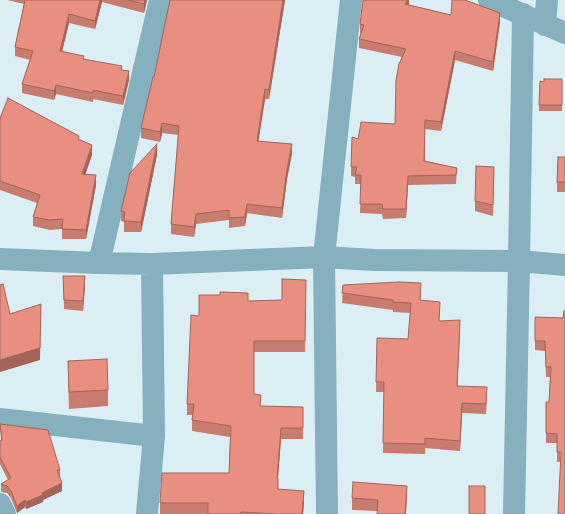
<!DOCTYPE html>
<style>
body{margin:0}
canvas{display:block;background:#daeef3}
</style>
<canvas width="565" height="514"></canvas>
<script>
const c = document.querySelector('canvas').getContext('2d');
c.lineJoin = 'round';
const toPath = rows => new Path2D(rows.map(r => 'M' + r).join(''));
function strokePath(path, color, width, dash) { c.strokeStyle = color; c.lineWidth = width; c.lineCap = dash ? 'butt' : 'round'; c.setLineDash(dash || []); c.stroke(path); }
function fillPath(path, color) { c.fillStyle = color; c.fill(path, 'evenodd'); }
strokePath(toPath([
 [489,0,565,33],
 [545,25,547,0],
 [0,259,99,263,152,264,324,257,374,260,519,261,565,265],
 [99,263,160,0],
 [0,419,154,436],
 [0,504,5,514],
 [147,514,154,436,152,264],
 [327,514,324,257,351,0],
 [514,514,519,261,523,14]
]), '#84b1bd', 22);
fillPath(toPath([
 [7,0,147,0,144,13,102,2,95,29,69,23,62,51,84,59,122,70,129,80,123,105,93,99,93,102,56,94,54,100,22,93,22,84,30,60,15,56,15,47,24,4],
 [170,0,285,0,269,99,265,99,258,141,292,153,287,179,282,218,247,213,245,226,229,228,229,220,196,224,194,237,171,234,171,224,178,135,162,133,160,142,141,138,141,128,154,77],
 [409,0,409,5,451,15,500,22,493,71,455,60,441,131,425,129,425,161,457,168,456,184,408,185,406,218,383,219,382,214,360,213,361,184,355,184,355,177,351,176,351,167,358,139,395,124,402,57,359,48,359,39,361,33,360,33,360,24],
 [562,79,562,111,539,111,539,105,544,82],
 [0,118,79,139,92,155,85,175,96,185,86,239,62,239,62,229,50,230,33,226,33,217,37,203,0,190],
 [157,155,141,232,124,232,124,222,121,221,121,211],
 [565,157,565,192,557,192,557,182],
 [494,167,493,216,475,211,475,201],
 [63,276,85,285,83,311,64,309],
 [306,280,305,352,254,352,254,394,261,406,303,407,303,439,281,439,278,478,278,489,304,502,303,514,160,514,160,503,229,473,230,437,192,431,192,420,193,415,187,415,187,404,199,316,248,301,282,300],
 [343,285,421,293,420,300,440,312,439,321,460,330,457,386,487,397,486,414,462,413,460,451,425,448,425,454,383,453,384,392,376,392,377,338,408,339,410,313,393,312,393,310,342,303],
 [535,317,563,318,560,462,557,462,557,443,546,443,546,402,549,402,550,377,546,377,545,351,535,350],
 [68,361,108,390,108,406,69,409,68,377],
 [0,424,60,470,60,477,62,491,43,500,43,502,26,509,25,507,17,513,11,498,7,493,1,492,1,484,8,480,0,464,0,441,1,441],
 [407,497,377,511,352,510,352,498]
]), '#c87b6f');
fillPath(toPath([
 [100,0,102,0,102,2,95,29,95,21],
 [145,0,147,0,144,13,144,4],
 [283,0,285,0,269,99,269,90],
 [408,0,409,0,409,7,405,4],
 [500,13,500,22,493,71,493,62],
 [69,14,69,23,60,60,60,51],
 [455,51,455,60,441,131,441,122],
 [129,71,129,80,123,105,123,96],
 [56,85,56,94,54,100,54,91],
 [265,89,265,99,257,151,257,141],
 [162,123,162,133,160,142,160,132],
 [157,144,157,155,141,232,141,222],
 [292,144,292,153,287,179,282,218,282,208,287,169],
 [92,145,92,155,82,184,82,174],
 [96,175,96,185,86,239,86,230],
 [408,176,408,185,406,218,406,209],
 [247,204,247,213,245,226,245,217],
 [196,214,196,224,194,237,194,227],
 [85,276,85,285,83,311,83,301],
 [41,304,40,360,0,372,0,360],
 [460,320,460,330,457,396,457,386],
 [462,403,462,413,460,451,460,441],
 [281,428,281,439,277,489,277,478],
 [62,483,62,491,43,500,43,502,26,509,26,502,42,493],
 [407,486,407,497,406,514,405,514],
 [304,491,304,502,303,514,302,514],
 [25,500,25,507,17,513,17,506]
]), '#a3645a');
const building = toPath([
 [25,0,100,0,95,21,69,14,60,51,84,56,83,59,122,66,121,70,129,71,123,96,93,90,93,93,56,85,54,91,22,84,33,51,15,47,25,0],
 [128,0,145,0,144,4,128,0],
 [170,0,283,0,269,90,265,89,257,141,292,144,287,169,282,208,247,204,245,217,229,218,229,210,196,214,194,227,171,224,179,126,162,123,160,132,141,128,153,77,154,77,170,0],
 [363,0,408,0,405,4,451,15,452,0,465,0,500,13,493,62,455,51,441,122,425,120,424,161,457,168,456,175,408,176,406,209,383,209,382,204,360,204,361,175,355,175,357,167,351,167,352,137,358,139,361,122,395,124,396,80,399,64,406,49,359,39,364,25,360,24,363,0],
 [544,79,562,79,562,105,539,105,540,81,544,82,544,79],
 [8,98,79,136,78,139,92,145,82,174,96,175,86,230,62,229,63,219,50,220,33,217,40,195,0,181,0,118,8,98],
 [157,144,141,222,124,221,125,212,121,211,130,173,157,144],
 [558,157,565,157,565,182,557,182,558,157],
 [476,166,494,167,493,205,475,201,476,166],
 [63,276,85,276,83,301,64,300,63,276],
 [282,279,306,280,305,341,254,341,254,394,261,395,260,406,303,407,303,428,281,428,277,478,278,478,278,489,304,491,302,514,277,514,241,512,241,514,208,514,208,503,160,503,162,473,229,473,231,426,192,420,194,404,187,404,191,315,199,316,199,295,220,295,220,292,248,293,248,301,282,300,282,279],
 [399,282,421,283,420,300,440,302,439,321,460,320,457,386,487,387,486,404,462,403,460,441,425,438,425,444,383,443,384,382,376,382,377,338,408,339,411,303,393,302,393,300,342,293,343,285,399,282],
 [3,284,10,314,41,304,40,348,0,360,0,285,3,284],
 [564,311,565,311,565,514,558,514,561,452,557,452,557,434,546,433,546,402,549,402,551,367,546,367,545,341,535,341,535,317,563,318,564,311],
 [107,359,108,390,69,392,68,361,107,359],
 [0,424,48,430,60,470,57,470,62,483,42,493,43,495,26,502,25,500,17,506,11,491,7,486,1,484,11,478,0,457,0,441,2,440,0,424],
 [353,482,407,486,405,514,377,514,378,500,352,498,353,482],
 [469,486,485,486,485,514,469,514,469,486]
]);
fillPath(building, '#e98f81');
strokePath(building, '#a3645a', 1);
</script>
